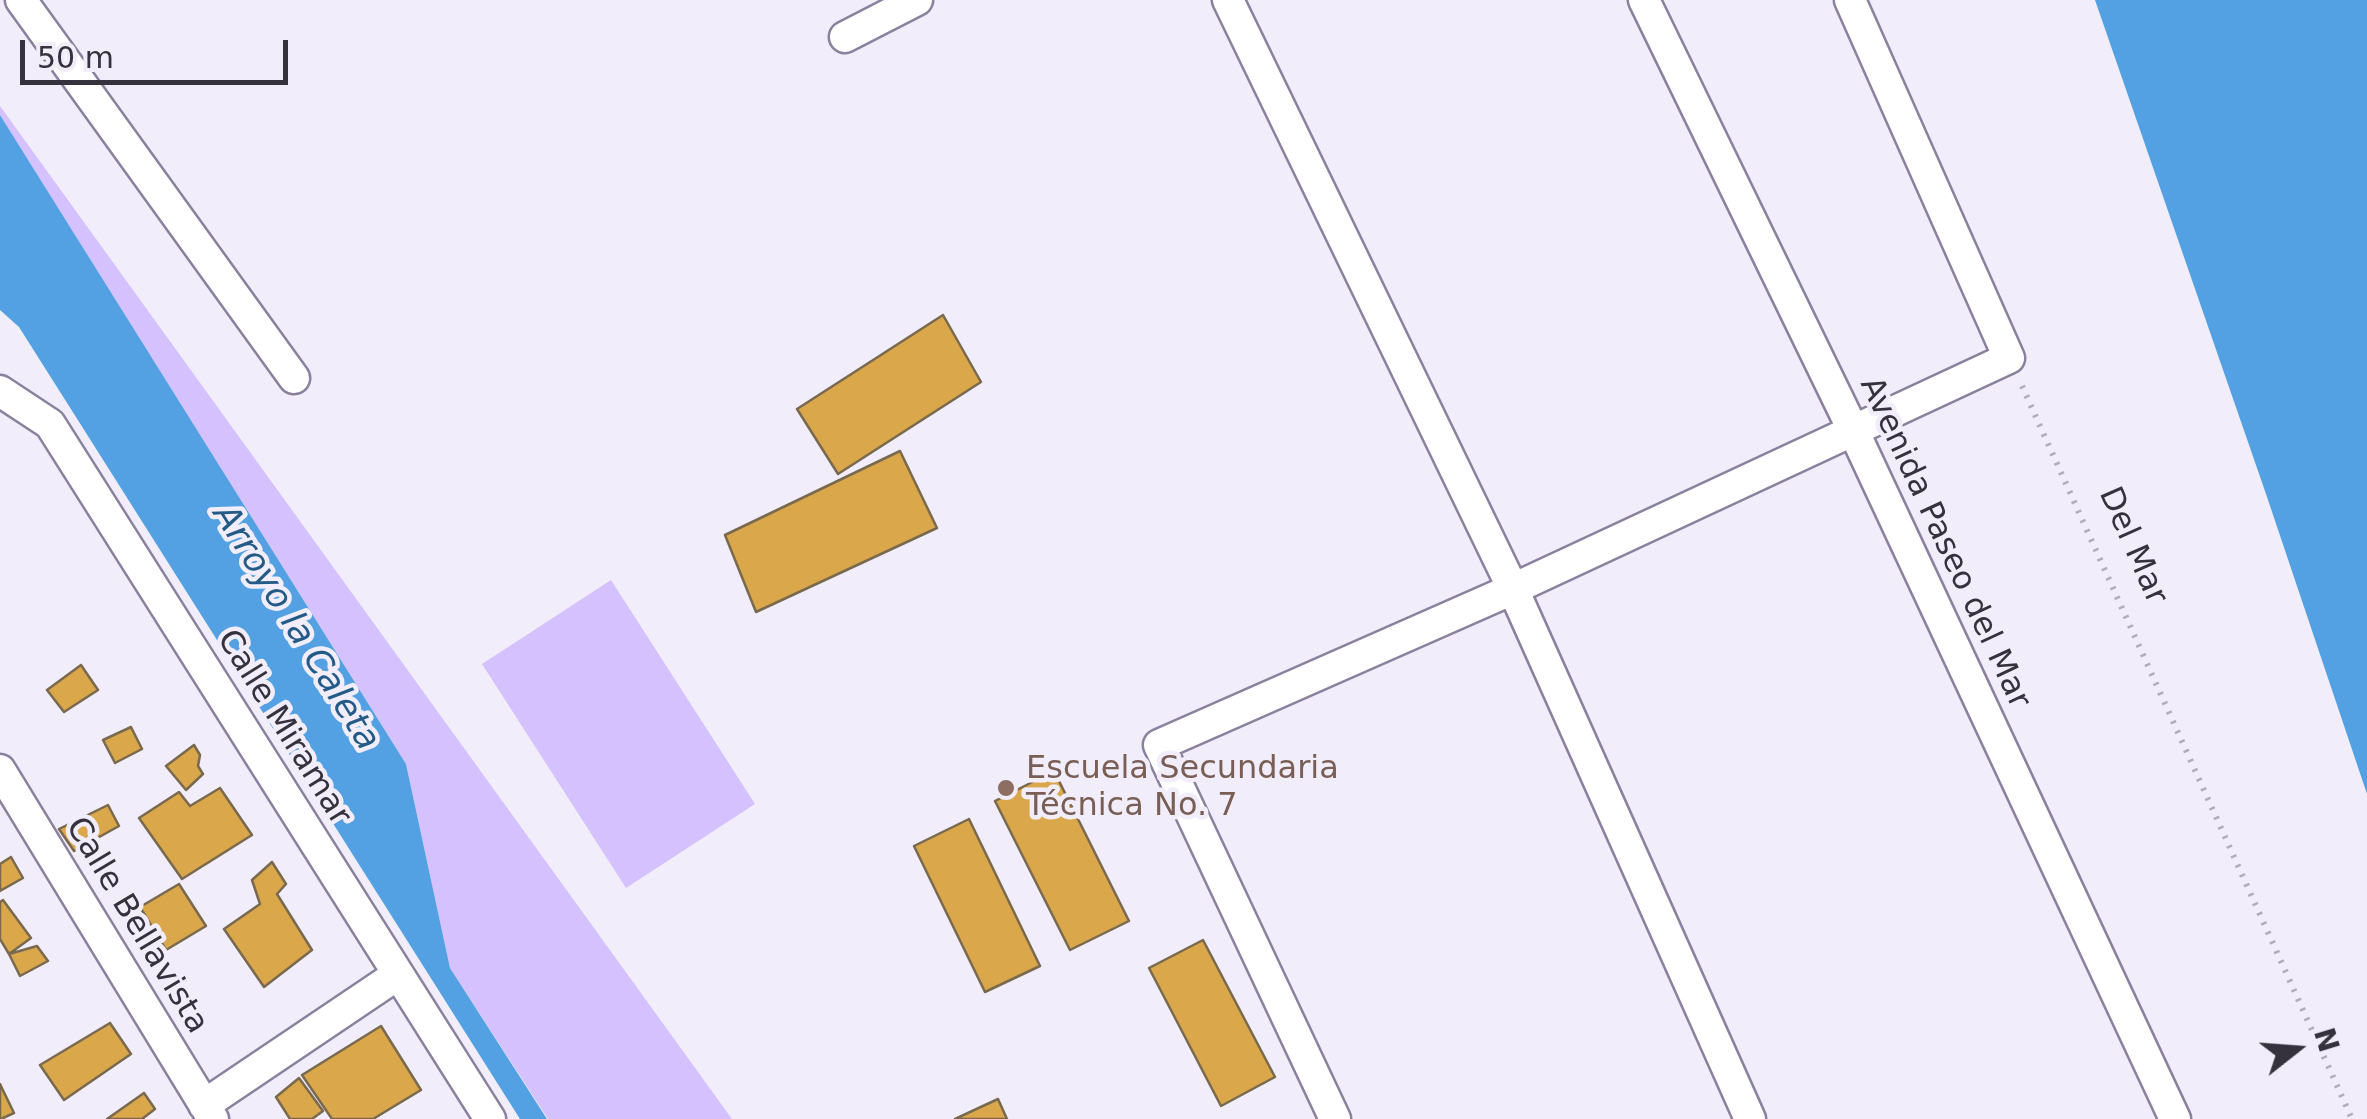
<!DOCTYPE html>
<meta charset="utf-8">
<style>
body{margin:0}
#map{position:relative;width:2367px;height:1119px;overflow:hidden;background:#f1edfa;font-family:"DejaVu Sans",sans-serif}
canvas{display:block}
.north{position:absolute;left:2247px;top:999px;width:100px;height:100px;-webkit-text-stroke:8px #f1edfa;paint-order:stroke;rotate:73deg;font-size:28px;font-weight:700;line-height:40px;text-align:center;color:#35313d}
.north::after{content:'';display:block;margin:auto;width:35px;height:45px;background:#35313d;clip-path:polygon(50% 0,100% 100%,50% 72%,0 100%)}
.scale{position:absolute;left:20px;top:40px;width:268px;height:45px;box-sizing:border-box;border:5px solid #35313d;border-top:0;padding-left:12px;font-size:30px;line-height:35px;white-space:nowrap;color:#35313d;-webkit-text-stroke:8px #f1edfa;paint-order:stroke}
</style>
<div id="map">
<canvas width="2367" height="1119"></canvas>
<div class="north">N</div>
<div class="scale">50 m</div>
</div>
<script>
const c = document.querySelector('canvas').getContext('2d');
c.lineJoin = 'round';
function fillPath(path, color) { c.fillStyle = color; c.fill(path, 'evenodd'); }
const toPath = rows => new Path2D(rows.map(r => 'M' + r).join(''));
function strokePath(path, color, width, dash) { c.strokeStyle = color; c.lineWidth = width; c.lineCap = dash ? 'butt' : 'round'; c.setLineDash(dash || []); c.stroke(path); }
function write(font, color, halo, rows, align = 'center') {
  c.font = font + ' "DejaVu Sans",sans-serif'; c.lineWidth = 9; c.setLineDash([]); c.textBaseline = 'middle'; c.strokeStyle = halo; c.fillStyle = color; for (const [text, x, y, turn = 0] of rows) {
    c.save(); c.translate(x, y); c.rotate((+turn || 0) * Math.PI / 180); c.textAlign = isNaN(turn) ? turn : align; if (halo) c.strokeText(text, 0, 0); c.fillText(text, 0, 0); c.restore();
  }
}
fillPath(toPath([
 [0,106,732,1119,548,1119,450,968,406,764,0,115],
 [611,580,755,804,626,888,482,664]
]), '#d5c1fd');
fillPath(toPath([
 [2095,0,2367,0,2367,794,2266,494],
 [0,115,406,764,450,968,547,1119,520,1119,19,327,0,310]
]), '#53a1e3');
const building = toPath([
 [943,315,981,382,838,474,797,409,943,315],
 [900,451,937,528,756,612,725,535,900,451],
 [81,665,98,690,64,712,47,690,81,665],
 [131,727,142,749,115,763,103,740,131,727],
 [194,745,200,755,198,766,203,774,186,790,166,766,194,745],
 [1054,771,1129,921,1070,950,995,801,1054,771],
 [220,788,252,835,182,879,139,818,179,792,190,806,220,788],
 [108,805,119,826,74,851,59,829,108,805],
 [969,819,1040,966,985,992,914,846,969,819],
 [11,857,23,878,0,891,0,864,11,857],
 [272,862,286,884,277,894,312,950,264,987,224,929,260,904,252,880,272,862],
 [179,884,206,926,166,950,140,907,179,884],
 [3,900,31,938,9,954,0,939,0,902,3,900],
 [1203,940,1275,1077,1221,1106,1149,968,1203,940],
 [37,946,48,961,20,976,9,954,37,946],
 [110,1023,131,1054,64,1100,40,1065,110,1023],
 [381,1026,421,1090,373,1119,332,1119,302,1075,381,1026],
 [299,1078,323,1111,312,1119,290,1119,276,1097,299,1078],
 [0,1084,14,1113,1,1119,0,1119,0,1084],
 [144,1093,155,1109,142,1119,107,1119,144,1093],
 [998,1099,1007,1119,955,1119,998,1099]
]);
fillPath(building, '#daa74a');
strokePath(building, '#79694e', 2.5);
const minor = toPath([
 [21,0,294,378],
 [1228,0,1513,589,1750,1119],
 [1644,0,1854,432,2175,1119],
 [845,37,917,0],
 [0,391,50,424,490,1119],
 [0,770,213,1119],
 [204,1105,397,975],
 [1335,1119,1159,745,1513,589,2009,358,1850,0]
]);
strokePath(minor, '#8b819e', 35);
strokePath(toPath([
 [2022,386,2352,1119]
]), '#b1adba', 6, [2.5, 8]);
strokePath(minor, '#fff', 30);
for (const [x, y, r, color] of [
 [1006,788,10,"#8d6e63"]
]) { const dot = new Path2D(); dot.arc(x, y, r, 0, 2 * Math.PI); c.fillStyle = color; c.fill(dot); strokePath(dot, '#f1edfa', 4); }
write('32px', '#35313d', '#f1edfa', [
 ["Avenida Paseo del Mar",1944,543,65],
 ["Del Mar",2132,546,66],
 ["Calle Miramar",283,728,58],
 ["Calle Bellavista",136,926,59]
]);
write('32px', '#785e54', '#f1edfa', [
 ["Escuela Secundaria",1026,770],
 ["Técnica No. 7",1026,807]
], 'left');
write('italic 35px', '#235a86', '#f1edfa', [
 ["Arroyo la Caleta",295,628,58]
]);
</script>
